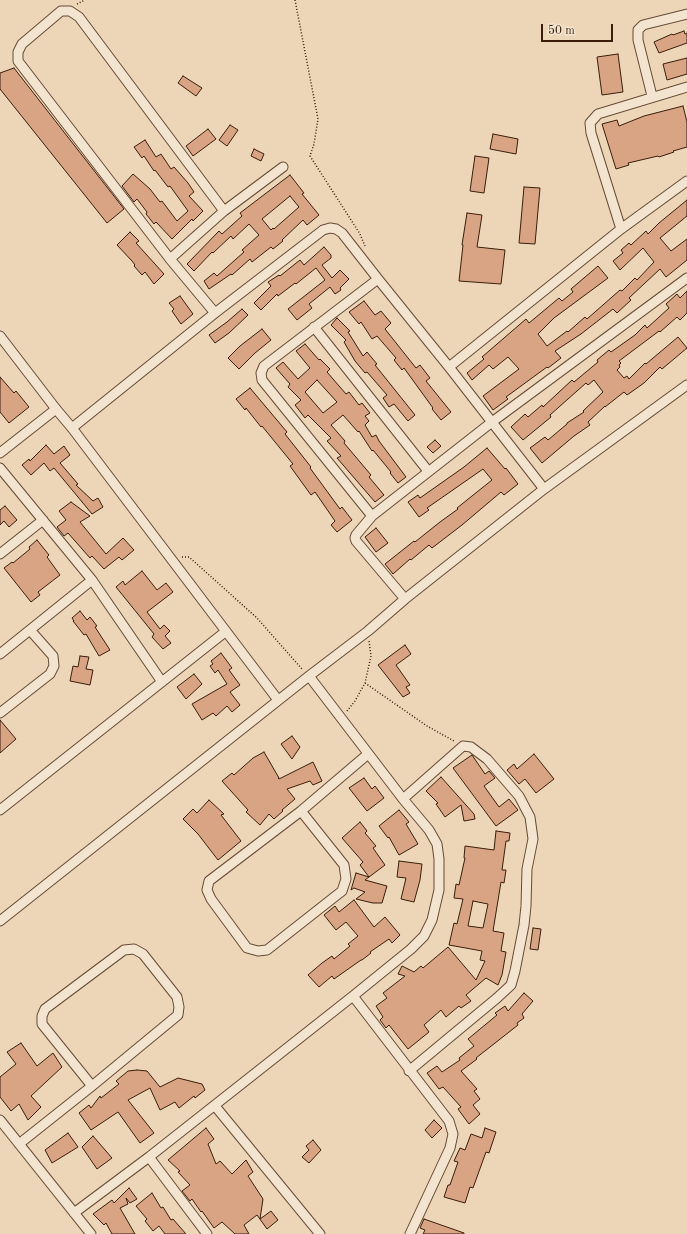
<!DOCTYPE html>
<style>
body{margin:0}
#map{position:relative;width:687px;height:1234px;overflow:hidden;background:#ecd6b7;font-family:"Old Standard TT",serif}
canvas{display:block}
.scale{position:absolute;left:541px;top:24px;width:72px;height:18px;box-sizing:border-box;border:2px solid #3b1d0a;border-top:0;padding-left:5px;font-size:12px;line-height:14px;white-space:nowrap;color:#3b1d0a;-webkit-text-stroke:3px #f3e4d0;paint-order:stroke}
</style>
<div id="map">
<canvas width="687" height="1234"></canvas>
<div class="scale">50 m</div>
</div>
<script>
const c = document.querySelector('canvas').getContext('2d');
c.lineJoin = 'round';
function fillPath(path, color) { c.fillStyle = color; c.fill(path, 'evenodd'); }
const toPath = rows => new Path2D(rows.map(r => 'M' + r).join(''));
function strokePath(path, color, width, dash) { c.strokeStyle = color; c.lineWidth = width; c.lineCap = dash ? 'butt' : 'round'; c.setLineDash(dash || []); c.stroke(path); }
const building = toPath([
 [684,31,685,34,687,33,687,43,659,53,654,42,672,34,673,35,684,31],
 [618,54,623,92,602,95,597,57,618,54],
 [687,58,687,74,667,80,663,64,687,58],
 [14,68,124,209,107,223,0,89,0,73,14,68],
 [183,76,202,88,196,96,178,83,183,76],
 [683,106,687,122,687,147,673,151,674,152,659,157,658,156,628,163,629,165,616,169,602,124,617,120,619,126,644,116,683,106],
 [230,125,238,130,227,146,219,140,230,125],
 [208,129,216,139,193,156,186,146,208,129],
 [493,134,518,139,516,154,490,149,493,134],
 [145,140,156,157,161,154,171,169,174,167,188,183,194,192,189,196,203,211,193,221,192,219,172,239,156,222,154,224,146,214,147,212,137,199,134,202,122,186,133,174,150,189,160,202,162,201,177,221,188,211,170,186,168,187,155,170,154,171,144,156,142,158,134,147,145,140],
 [254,149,264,154,261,161,251,156,254,149],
 [475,156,489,158,484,193,470,191,475,156],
 [290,175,304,193,302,194,319,215,307,225,303,220,282,240,283,241,273,249,271,247,252,262,250,259,232,275,231,274,209,289,204,281,214,273,217,276,244,252,242,250,259,235,249,224,233,239,231,236,213,253,212,252,194,271,187,264,219,231,222,234,242,216,240,213,290,175],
 [290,196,299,207,274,229,273,228,271,230,262,219,290,196],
 [524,187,540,188,535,244,519,243,524,187],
 [687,200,687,216,660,238,671,251,687,239,687,260,666,277,660,269,629,298,631,300,617,313,613,309,581,334,555,351,561,358,548,368,547,367,506,397,508,399,493,410,483,396,519,369,508,357,493,369,489,365,472,380,467,373,484,359,482,357,526,319,529,323,559,298,562,301,573,292,571,289,598,266,608,278,554,318,538,334,547,346,567,331,568,332,585,317,587,319,620,290,622,291,635,278,637,280,654,262,643,248,620,270,613,261,623,253,621,250,629,243,631,245,646,231,648,234,659,223,687,200],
 [467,213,482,215,477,247,505,250,501,284,459,281,463,245,462,245,467,213],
 [130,232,139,241,136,243,164,274,154,284,145,272,142,275,134,266,135,265,132,261,117,245,130,232],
 [324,247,331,255,331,258,322,265,332,278,340,270,349,279,340,288,341,290,335,294,330,287,309,304,312,308,297,320,288,309,325,280,316,268,296,284,295,283,278,296,277,294,261,310,254,303,271,286,268,282,279,275,280,276,300,260,304,265,324,247],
 [687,291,687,313,680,320,677,317,660,332,659,331,619,361,621,363,619,365,620,367,617,370,624,378,627,376,629,379,645,363,646,364,678,337,687,348,662,369,660,367,644,383,627,395,624,392,605,407,605,406,588,422,590,425,574,436,542,463,530,448,545,437,548,440,567,424,567,423,584,412,583,411,603,392,594,380,588,385,586,383,550,415,551,417,523,440,511,427,525,414,528,417,542,405,543,407,572,380,574,382,598,362,597,360,609,350,611,352,635,335,645,325,647,328,669,308,666,304,677,294,680,298,687,291],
 [180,296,193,314,181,324,172,311,174,309,169,303,180,296],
 [364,301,375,315,381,311,391,323,385,329,416,368,420,365,430,378,426,381,451,412,441,420,432,409,433,408,404,368,402,370,394,360,396,358,377,336,372,339,361,322,359,324,349,312,364,301],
 [242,309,248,315,229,333,215,343,209,335,227,322,242,309],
 [337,318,350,331,348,332,363,356,367,352,377,364,375,365,415,415,408,421,394,404,389,407,383,398,387,395,367,372,365,373,355,361,344,342,346,340,331,325,337,318],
 [262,329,271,340,255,353,239,369,228,358,240,346,262,329],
 [305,344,319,360,320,359,330,369,327,372,346,394,349,392,359,405,362,403,370,413,365,416,369,421,365,425,372,437,376,435,379,441,406,477,398,483,390,473,391,472,373,450,372,451,359,431,358,432,343,415,331,425,345,441,344,443,371,475,369,477,384,495,375,502,337,458,341,456,327,441,331,438,308,415,305,418,295,405,301,400,288,387,290,384,276,368,283,362,298,379,310,368,296,351,305,344],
 [317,380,337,402,323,413,305,392,317,380],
 [0,377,14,393,16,391,29,407,9,423,0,412,0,377],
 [250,388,287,432,285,434,311,467,310,468,340,509,342,507,352,520,337,532,331,525,335,521,315,492,311,495,290,466,293,464,262,426,261,427,246,408,245,410,236,399,250,388],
 [435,440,441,446,433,453,427,447,435,440],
 [46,445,54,454,64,446,70,455,60,463,78,484,76,485,93,501,98,498,103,507,92,514,54,468,50,471,44,463,31,475,22,465,29,459,30,461,46,445],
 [487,448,505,469,506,468,518,484,504,495,501,492,462,525,432,548,429,545,411,560,410,559,393,574,385,564,414,541,415,542,440,522,458,509,457,508,492,480,483,469,427,508,429,510,419,517,408,502,418,495,420,498,464,467,487,448],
 [71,502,90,516,80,522,106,554,123,538,134,550,122,560,119,557,104,569,92,556,90,558,68,533,64,536,57,527,66,520,59,511,71,502],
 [5,506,17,520,9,527,4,521,0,525,0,510,5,506],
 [376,528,388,543,376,552,365,537,376,528],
 [37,540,49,555,47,557,60,575,38,592,40,595,31,602,4,568,12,562,13,563,30,549,29,547,37,540],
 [142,571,157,590,166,583,173,592,147,612,160,629,164,625,170,631,165,636,171,643,163,649,152,637,154,634,116,587,123,581,125,585,142,571],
 [80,611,87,620,90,617,97,626,95,627,110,650,99,656,86,634,84,635,73,621,74,621,72,618,80,611],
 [405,645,411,654,396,665,410,685,406,687,410,693,403,697,378,665,405,645],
 [221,653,232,668,229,670,240,685,230,692,240,705,232,712,227,706,216,716,213,713,202,720,192,704,227,684,218,670,215,673,210,666,213,664,211,661,221,653],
 [80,656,89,657,86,669,93,670,90,685,70,681,73,666,78,667,80,656],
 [194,674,202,684,186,699,177,687,194,674],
 [0,720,16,739,0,753,0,720],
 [292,736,300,747,292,759,281,744,292,736],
 [264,752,279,778,278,778,279,779,313,762,322,781,313,785,310,781,287,789,295,799,282,810,283,811,274,819,269,814,260,825,246,812,248,810,222,781,232,773,234,775,253,758,264,752],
 [534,754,554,779,536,793,525,779,519,784,507,770,514,764,517,769,534,754],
 [472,755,485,774,489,771,495,778,484,786,499,807,509,799,518,810,496,826,453,768,472,755],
 [441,777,474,814,475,819,464,821,461,805,445,817,436,804,438,803,426,791,441,777],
 [364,778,372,789,375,786,384,798,367,811,349,788,364,778],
 [209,800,224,814,221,815,241,841,218,860,198,834,183,819,193,809,197,813,209,800],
 [399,810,409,822,406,824,418,844,399,855,389,837,388,838,379,826,399,810],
 [360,822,367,831,365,833,376,846,373,848,385,865,369,877,360,865,363,862,342,838,360,822],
 [496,831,510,833,509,841,506,841,502,870,506,870,504,883,501,882,493,931,504,933,501,951,506,952,502,975,498,985,486,978,466,995,471,1001,461,1008,459,1006,446,1017,441,1010,424,1025,429,1032,408,1049,389,1025,386,1028,380,1020,383,1017,376,1006,387,998,383,993,405,976,398,974,402,966,414,972,421,966,423,968,448,947,476,980,485,961,480,960,482,951,449,945,454,923,457,924,463,899,454,898,456,884,459,885,465,858,464,858,465,846,494,850,496,831],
 [473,901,488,904,483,928,468,926,473,901],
 [399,861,422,864,420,880,414,902,401,899,406,878,397,877,399,861],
 [356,873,369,877,365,880,387,886,382,903,373,903,356,899,365,892,354,888,351,890,356,873],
 [354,900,374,927,385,917,400,935,392,943,389,939,370,952,371,953,362,960,361,960,334,979,332,976,319,987,308,975,322,963,332,956,334,959,350,946,348,944,358,936,346,922,336,930,324,915,335,906,339,912,354,900],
 [533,928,541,929,538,950,530,949,533,928],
 [524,993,533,1001,522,1014,524,1018,517,1023,518,1025,476,1058,477,1059,461,1071,477,1089,474,1091,480,1099,473,1105,480,1114,469,1124,458,1109,461,1107,443,1087,439,1089,427,1073,437,1066,442,1072,460,1060,459,1058,474,1046,468,1039,497,1015,495,1013,505,1006,508,1011,524,993],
 [21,1043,37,1066,53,1053,62,1067,31,1096,41,1107,28,1120,19,1104,11,1111,0,1097,0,1077,16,1064,7,1052,21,1043],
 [137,1070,147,1071,160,1087,178,1078,202,1084,205,1090,195,1098,194,1096,179,1108,175,1102,160,1110,150,1088,128,1100,154,1133,140,1143,118,1112,91,1130,79,1113,89,1105,91,1108,100,1096,101,1098,119,1084,116,1081,128,1071,137,1070],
 [434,1120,442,1128,432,1138,425,1130,434,1120],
 [206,1128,214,1139,208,1144,216,1164,220,1161,232,1174,246,1160,253,1172,248,1176,263,1199,260,1219,271,1211,278,1220,267,1229,257,1215,244,1225,249,1234,235,1234,222,1222,214,1228,202,1211,201,1212,192,1199,190,1201,182,1191,190,1185,178,1172,180,1171,168,1160,206,1128],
 [485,1128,496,1132,489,1153,486,1152,473,1188,470,1187,465,1203,444,1197,448,1185,450,1185,458,1162,454,1161,460,1148,465,1150,471,1134,482,1138,485,1128],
 [68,1133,78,1147,52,1163,45,1150,68,1133],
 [93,1136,112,1158,97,1169,82,1147,93,1136],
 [313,1140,321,1150,309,1163,302,1157,309,1150,306,1146,313,1140],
 [129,1188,137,1199,130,1203,126,1198,128,1204,120,1208,135,1234,112,1234,106,1223,104,1225,93,1214,112,1200,114,1203,129,1188],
 [152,1193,161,1208,163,1207,171,1220,173,1219,186,1234,165,1234,159,1226,153,1231,145,1221,147,1219,136,1206,152,1193],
 [424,1219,464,1233,464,1234,423,1234,425,1230,420,1228,424,1219]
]);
fillPath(building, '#d8a484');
strokePath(building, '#3b1d0a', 1);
const street = toPath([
 [652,96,638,40,638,30,643,25,687,14],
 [621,229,591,133,590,123,598,114,687,87],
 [170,259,224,211,283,167],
 [215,313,170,259,18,61,18,52,22,44,61,11,70,11,79,17,224,211],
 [314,327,428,471],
 [0,336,56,409,72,428,278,700],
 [449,367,621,229,687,181],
 [72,428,215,313,323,230,330,228,336,229,342,233,378,279,449,367,544,489],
 [0,453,56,409],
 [0,468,92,580,162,682],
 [372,516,262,380,261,373,264,366,378,279],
 [0,554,43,520],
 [405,599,356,541,355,538,356,535,372,516,492,422,687,278],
 [0,654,92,580],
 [0,713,50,674,54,666,53,656,30,630],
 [403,799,463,746,471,747,487,759,519,796,530,817,533,839,527,869,526,906,524,925,515,971,511,985,497,998,409,1071],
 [0,810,225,632],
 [301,811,344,865,346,879,342,891,267,950,258,951,247,948,211,899,207,890,209,881,301,811,368,754],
 [0,921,309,676,368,631,405,599,544,489,687,385],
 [353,996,449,1121,453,1134,450,1148,410,1234],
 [215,1106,320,1234],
 [0,1120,91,1234],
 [19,1144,92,1086,178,1015,179,1007,177,997,143,954,134,949,124,950,45,1009,42,1016,42,1024,92,1086],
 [149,1157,207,1234],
 [74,1213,149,1157,353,996,411,949,424,936,432,920,439,890,439,859,437,844,429,830,403,799,309,676]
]);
strokePath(street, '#674b35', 11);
strokePath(toPath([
 [295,0,318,119,314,144,310,156,360,234,365,246],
 [77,4,85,0],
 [182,557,189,557,257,618,302,669],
 [365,683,427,726,454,741],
 [347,711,355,701,365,683,371,656,369,641]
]), '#3b1d0a', 1.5, [1, 2]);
strokePath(street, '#f3e4d0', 9);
</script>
